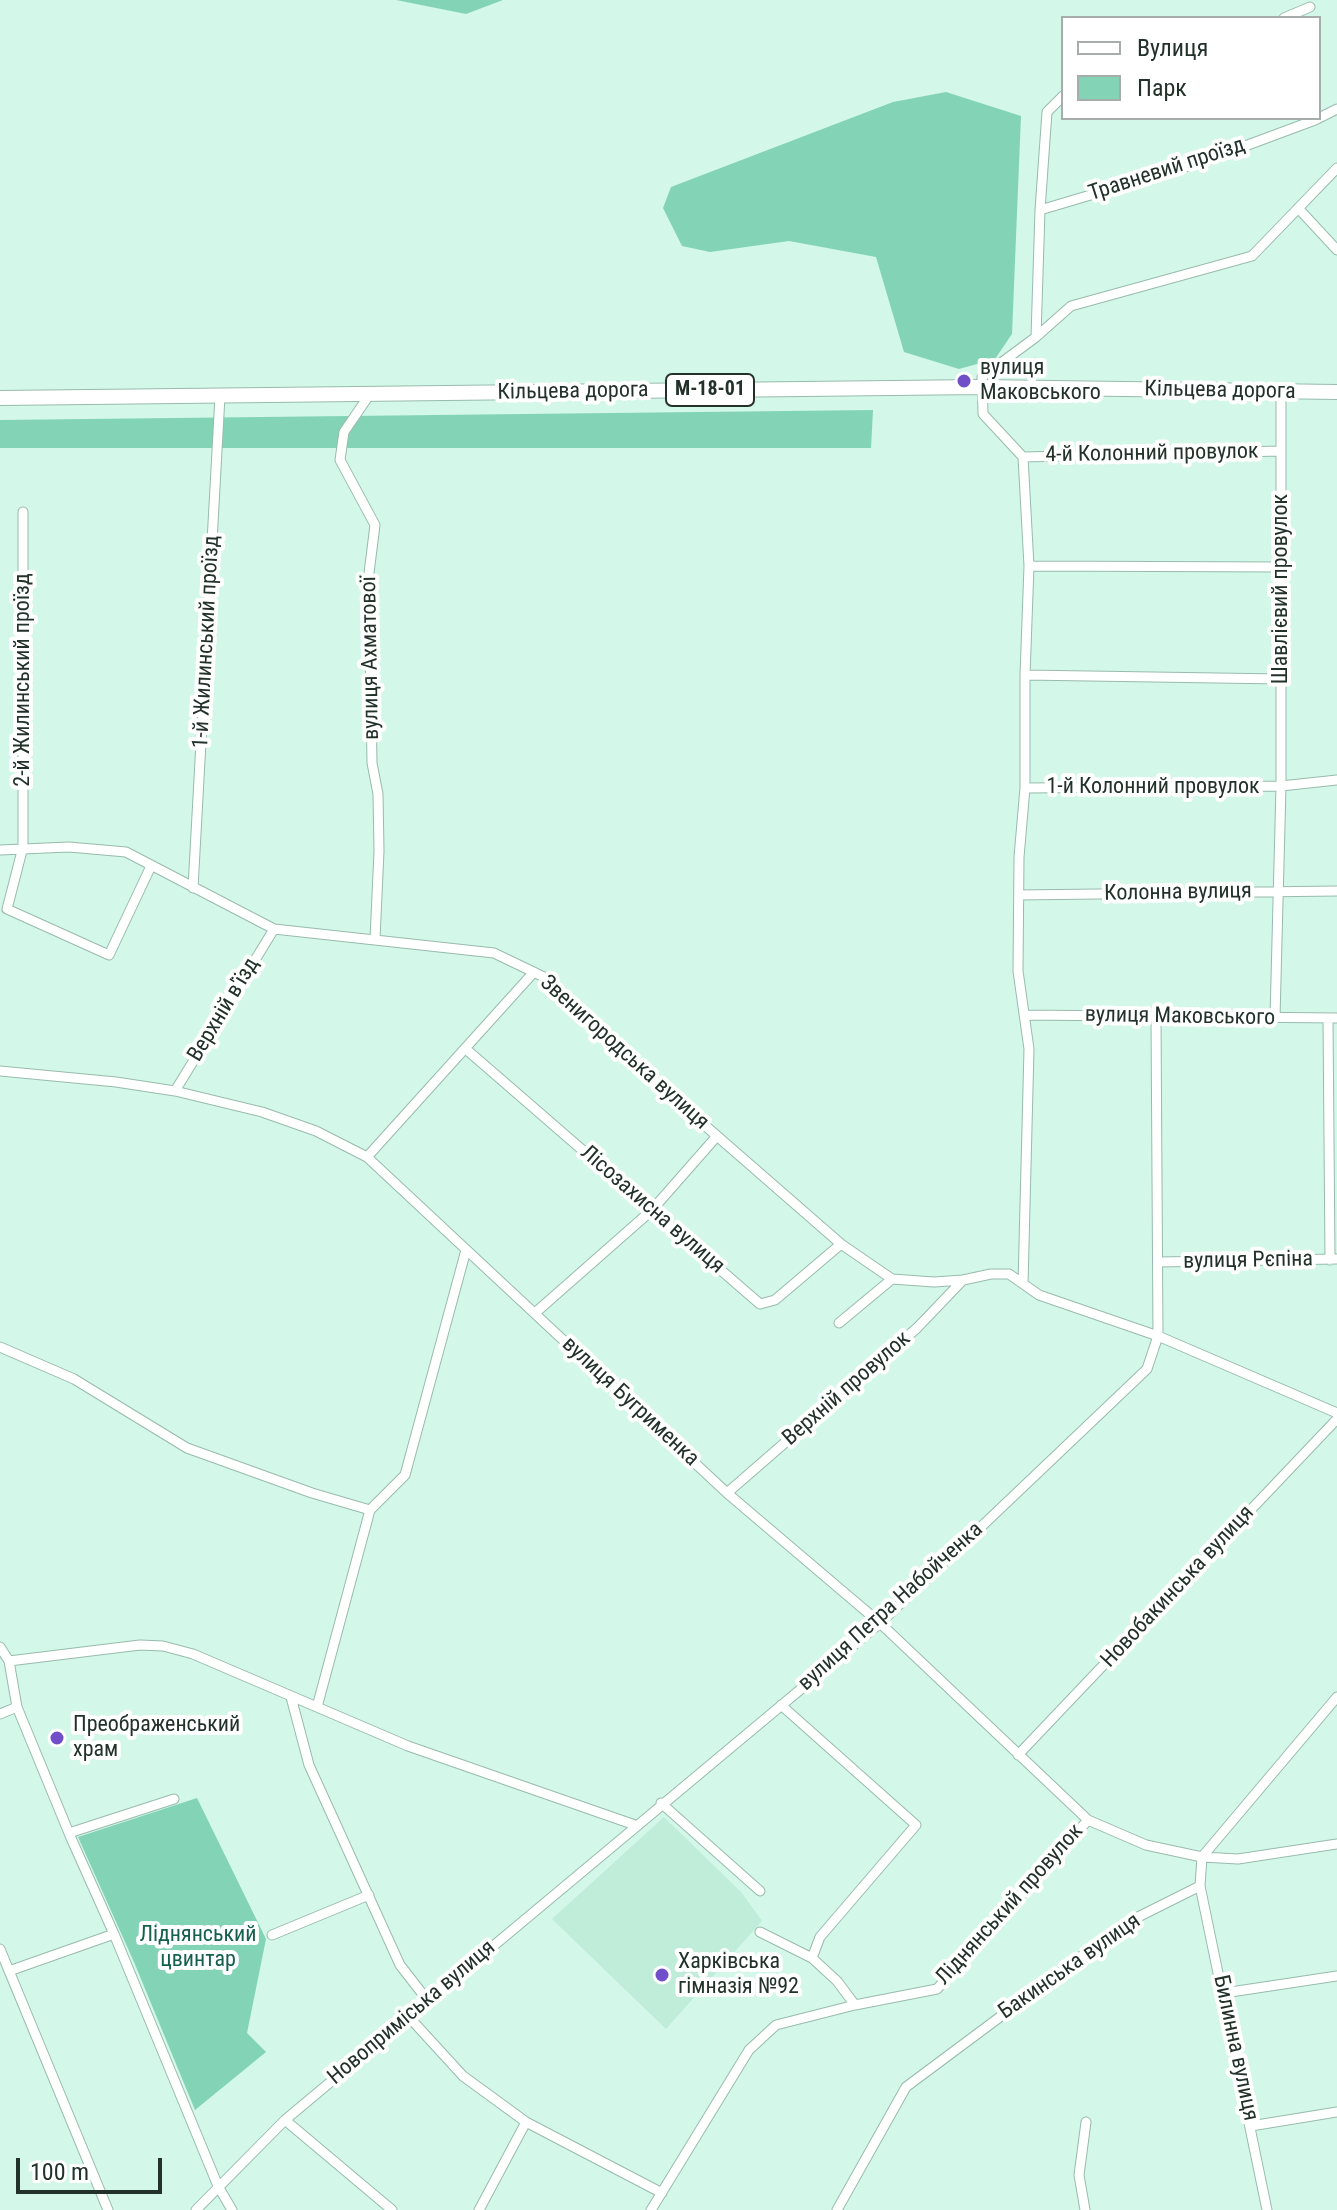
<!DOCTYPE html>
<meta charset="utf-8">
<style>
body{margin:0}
#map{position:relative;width:1337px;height:2210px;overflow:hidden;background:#d3f7e9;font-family:"Roboto Condensed",sans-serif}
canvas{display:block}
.legend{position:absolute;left:1061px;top:16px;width:260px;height:104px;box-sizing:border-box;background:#fff;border:2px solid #a7adaa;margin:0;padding:10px 14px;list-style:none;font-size:24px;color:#23312b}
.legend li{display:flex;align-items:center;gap:16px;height:40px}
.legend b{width:40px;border:2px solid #a7adaa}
.scale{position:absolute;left:16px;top:2158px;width:146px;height:36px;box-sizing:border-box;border:4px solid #23312b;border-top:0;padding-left:10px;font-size:24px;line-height:28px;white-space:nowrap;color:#23312b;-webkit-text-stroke:6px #fff;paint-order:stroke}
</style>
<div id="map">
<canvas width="1337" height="2210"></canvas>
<ul class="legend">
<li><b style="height:10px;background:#fff"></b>Вулиця</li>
<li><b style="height:22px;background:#83d4b7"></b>Парк</li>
</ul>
<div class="scale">100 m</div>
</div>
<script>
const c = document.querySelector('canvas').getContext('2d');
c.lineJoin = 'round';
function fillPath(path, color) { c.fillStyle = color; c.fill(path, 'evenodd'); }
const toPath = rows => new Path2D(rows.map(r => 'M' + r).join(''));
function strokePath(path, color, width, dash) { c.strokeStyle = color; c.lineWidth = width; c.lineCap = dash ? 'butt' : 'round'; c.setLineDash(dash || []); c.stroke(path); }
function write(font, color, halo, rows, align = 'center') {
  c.font = font + ' "Roboto Condensed",sans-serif'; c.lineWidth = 8; c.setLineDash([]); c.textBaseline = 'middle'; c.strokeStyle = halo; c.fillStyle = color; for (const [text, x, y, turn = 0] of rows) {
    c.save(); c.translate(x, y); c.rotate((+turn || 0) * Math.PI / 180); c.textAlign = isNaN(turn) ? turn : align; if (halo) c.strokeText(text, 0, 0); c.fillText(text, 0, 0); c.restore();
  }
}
fillPath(toPath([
 [664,1817,742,1893,762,1921,666,2029,552,1919]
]), '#c0ecda');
fillPath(toPath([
 [396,0,503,0,466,14],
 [946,92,1021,116,1012,334,995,359,959,369,904,352,876,257,789,241,710,252,682,246,663,208,671,187,893,102],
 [873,410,871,448,0,448,0,420],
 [197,1798,266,1939,247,2033,266,2052,195,2110,134,1962,78,1837]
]), '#83d4b7');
const minor = toPath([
 [1284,18,1310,7],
 [1298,208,1337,250],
 [1040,210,1202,162,1315,120,1337,109],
 [1036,337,1040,210,1047,112,1063,96],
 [370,394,344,432,340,460,375,525,369,573,372,763,378,794,379,851,375,939],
 [1023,457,1281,451],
 [23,512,23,847,7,909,109,955,151,866],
 [1029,566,1281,567],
 [1025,675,1281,679],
 [1025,788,1281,786,1337,780],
 [0,850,69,847,126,852,274,929,494,953,546,978,592,1027,841,1244,892,1279,934,1282,963,1280,991,1274,1009,1274,1039,1295,1158,1336,1337,1413],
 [193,888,220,396],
 [1019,895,1337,891],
 [1024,1015,1337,1018],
 [1275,1018,1281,786,1281,392],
 [1328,1018,1330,1260],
 [467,1050,760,1304,775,1300,841,1244],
 [0,1071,116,1082,175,1091,262,1112,316,1131,367,1157,727,1493,880,1623,1088,1820,1146,1845,1202,1857,1238,1859,1337,1844],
 [175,1091,274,929],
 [367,1157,534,972],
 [1158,1262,1337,1259],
 [1023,1284,1029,1049,1018,971,1019,857,1025,788,1025,675,1029,566,1023,457,983,414,982,377,1036,337,1071,306,1252,256,1337,168],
 [535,1313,652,1210,717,1136],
 [839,1323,892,1279],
 [0,1347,74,1379,187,1448,312,1493,370,1510],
 [727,1493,917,1328,963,1280],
 [0,1647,9,1661,17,1707,71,1838,114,1934,218,2186,232,2210],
 [9,1661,140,1645,163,1646,193,1654,408,1746,635,1825],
 [291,1697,309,1765,400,1965,428,2001],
 [781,1705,916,1825,820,1937,812,1958],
 [317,1707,370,1510,405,1475,466,1250],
 [0,1714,17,1707],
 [1018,1755,1337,1419],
 [661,1803,760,1891],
 [69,1833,174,1799],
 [1200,1886,1267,2210],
 [760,1932,812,1958,837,1981,855,2005],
 [272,1935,369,1895],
 [0,1949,108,2210],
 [9,1971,114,1934],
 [1224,1993,1337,1976],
 [409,2017,463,2076,526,2122,662,2193],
 [285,2120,392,2210],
 [1251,2126,1337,2112],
 [196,2210,285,2120,880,1623,1147,1369,1158,1336,1156,1017],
 [479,2210,526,2122],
 [651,2210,749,2050,776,2025,855,2005,937,1989,1088,1820],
 [837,2210,906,2087,1126,1923,1200,1886,1202,1857,1337,1697],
 [1085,2210,1079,2175,1086,2122]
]);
const highway = toPath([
 [0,398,981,387,1337,392]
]);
strokePath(minor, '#98bbad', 11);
strokePath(highway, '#98bbad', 16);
strokePath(minor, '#fff', 9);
strokePath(highway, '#fff', 14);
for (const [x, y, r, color] of [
 [964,381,8,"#704fc9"],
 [57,1738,8,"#704fc9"],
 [662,1975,8,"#704fc9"]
]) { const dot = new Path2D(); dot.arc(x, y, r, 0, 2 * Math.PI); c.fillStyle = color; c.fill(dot); strokePath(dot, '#fff', 3); }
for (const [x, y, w] of [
 [710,390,88]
]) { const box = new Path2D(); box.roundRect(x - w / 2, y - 16, w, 32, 6); c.fillStyle = '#fff'; c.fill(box); strokePath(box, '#23312b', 2); }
write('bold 20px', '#23312b', null, [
 ["М-18-01",710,390]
]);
write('22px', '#23312b', '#fff', [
 ["Травневий проїзд",1167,170,-18],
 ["Кільцева дорога",1220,391,1],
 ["Кільцева дорога",573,392,-1],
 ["4-й Колонний провулок",1152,454,-1],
 ["Шавлієвий провулок",1281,589,-90],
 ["1-й Жилинський проїзд",207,642,-87],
 ["вулиця Ахматової",371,658,-91],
 ["2-й Жилинський проїзд",23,680,-90],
 ["1-й Колонний провулок",1153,787],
 ["Колонна вулиця",1178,893,-1],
 ["Верхній в'їзд",224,1010,-59],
 ["вулиця Маковського",1180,1017,1],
 ["Звенигородська вулиця",624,1053,42],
 ["Лісозахисна вулиця",652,1210,41],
 ["вулиця Рєпіна",1248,1261,-1],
 ["Верхній провулок",847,1389,-41],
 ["вулиця Бугрименка",630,1402,43],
 ["Новобакинська вулиця",1178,1587,-47],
 ["вулиця Петра Набойченка",891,1607,-42],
 ["Ліднянський провулок",1010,1905,-48],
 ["Бакинська вулиця",1070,1967,-35],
 ["Новоприміська вулиця",412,2013,-40],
 ["Билинна вулиця",1235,2048,78]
]);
write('22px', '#23312b', '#fff', [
 ["вулиця",980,368],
 ["Маковського",980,393],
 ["Преображенський",73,1725],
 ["храм",73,1750],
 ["Харківська",678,1962],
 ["гімназія №92",678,1987]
], 'left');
write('22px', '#14604b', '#fff', [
 ["Ліднянський",198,1935],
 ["цвинтар",198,1960]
]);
</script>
